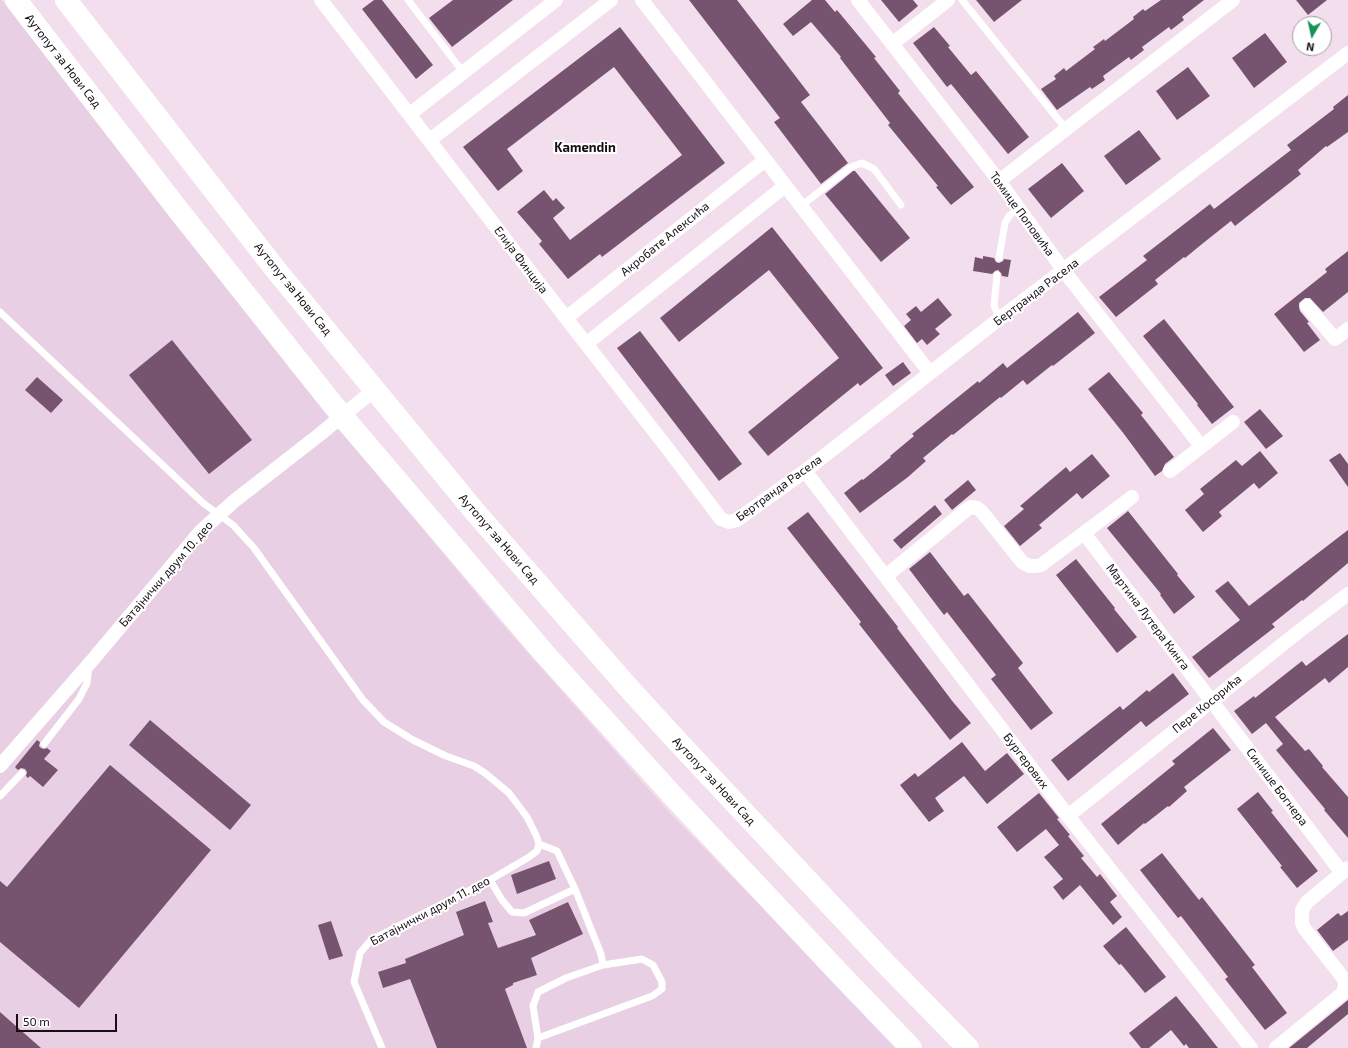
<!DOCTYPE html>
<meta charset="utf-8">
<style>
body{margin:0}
#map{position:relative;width:1348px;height:1048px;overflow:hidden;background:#f3deee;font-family:"Exo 2",sans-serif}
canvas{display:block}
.north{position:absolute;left:1292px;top:16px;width:40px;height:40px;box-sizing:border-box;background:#fff;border:1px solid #a29fa1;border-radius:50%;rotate:189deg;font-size:11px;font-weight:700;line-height:16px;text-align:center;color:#160f14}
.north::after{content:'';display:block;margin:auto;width:14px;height:18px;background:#139452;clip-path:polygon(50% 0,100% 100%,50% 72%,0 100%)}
.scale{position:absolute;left:16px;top:1014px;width:101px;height:18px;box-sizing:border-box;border:2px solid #160f14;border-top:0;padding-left:5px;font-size:12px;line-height:14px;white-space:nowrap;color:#160f14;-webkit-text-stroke:3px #fff;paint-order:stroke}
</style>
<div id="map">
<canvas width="1348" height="1048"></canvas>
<div class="north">N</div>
<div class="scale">50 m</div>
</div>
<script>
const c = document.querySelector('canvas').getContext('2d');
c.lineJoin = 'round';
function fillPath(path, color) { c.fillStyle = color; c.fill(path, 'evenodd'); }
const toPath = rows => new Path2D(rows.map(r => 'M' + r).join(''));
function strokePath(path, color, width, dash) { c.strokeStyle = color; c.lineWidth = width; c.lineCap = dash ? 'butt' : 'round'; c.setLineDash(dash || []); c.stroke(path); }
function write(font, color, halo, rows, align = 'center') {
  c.font = font + ' "Exo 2",sans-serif'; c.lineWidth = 4; c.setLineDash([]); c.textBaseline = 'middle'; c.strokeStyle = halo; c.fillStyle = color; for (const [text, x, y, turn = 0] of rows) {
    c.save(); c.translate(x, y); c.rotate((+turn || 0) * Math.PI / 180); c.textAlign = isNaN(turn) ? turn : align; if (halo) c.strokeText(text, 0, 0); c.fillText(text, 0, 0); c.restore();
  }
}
fillPath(toPath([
 [0,0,2,0,51,63,302,384,497,618,669,812,899,1048,0,1048]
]), '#e9cfe3');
fillPath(toPath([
 [374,0,382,0,433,65,416,79,362,9],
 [453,0,513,0,452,47,429,18],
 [689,0,737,0,810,95,801,102,848,163,821,184,774,122,780,118],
 [812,0,825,0,835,12,837,10,876,57,874,58,900,91,898,93,974,187,951,205,936,187,938,186,888,125,890,123,840,58,841,57,811,22,793,36,783,24],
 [881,0,913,0,918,6,899,22],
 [976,0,1022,0,994,22],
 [1161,0,1204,0,1182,17,1184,20,1171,30,1169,27,1142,47,1144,50,1131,60,1129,57,1103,76,1105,80,1092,89,1090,87,1057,110,1041,89,1056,79,1054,76,1064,68,1066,71,1095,49,1093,47,1104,39,1105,41,1134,19,1133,17,1143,9,1145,11],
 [1296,0,1327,0,1308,15],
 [620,27,725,163,602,257,600,254,568,279,539,244,542,241,517,212,544,190,553,201,556,198,565,208,553,218,570,240,682,155,614,67,507,149,523,171,498,191,463,147],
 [934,27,950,46,948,47,971,75,976,71,1029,137,1008,154,951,84,947,87,913,43],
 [1265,33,1287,62,1254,88,1232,58],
 [1188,67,1210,96,1177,120,1156,91],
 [1348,95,1348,132,1327,147,1326,146,1298,170,1301,174,1235,226,1231,221,1202,244,1185,258,1184,257,1155,280,1158,284,1116,317,1099,297,1147,260,1143,256,1210,204,1214,209,1291,150,1287,145,1334,109,1333,107],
 [1139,130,1161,159,1126,185,1104,156],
 [1062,163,1084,191,1051,218,1028,189],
 [853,171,855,171,910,238,881,262,825,194],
 [772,227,883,368,860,386,858,383,768,456,748,432,839,358,769,270,679,342,660,318],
 [1348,251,1348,292,1323,312,1310,298,1305,298,1299,303,1299,307,1300,311,1309,322,1307,323,1320,340,1304,352,1274,314,1327,272,1325,269],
 [983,256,994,258,996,262,999,263,1003,261,1004,259,1011,260,1008,277,1002,276,1001,273,998,270,995,271,992,274,973,271,975,257,983,259],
 [938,298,952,315,935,329,940,334,927,345,922,339,917,343,904,326,911,320,906,314,916,306,921,312],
 [1078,312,1095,333,1053,366,1052,365,1027,385,1023,380,1001,398,1000,397,953,435,952,434,923,458,926,461,908,477,860,513,844,493,862,479,863,480,891,457,890,456,914,436,912,434,978,381,979,383,1003,363,1007,368],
 [1164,319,1234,407,1212,424,1197,405,1198,404,1143,336],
 [640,331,742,464,719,481,617,348],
 [172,340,252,440,209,474,129,375],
 [903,362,911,373,893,386,885,375],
 [1109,372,1143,413,1141,415,1174,457,1165,464,1162,471,1155,476,1124,434,1088,389],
 [37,377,63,400,51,413,25,390],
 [1260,409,1283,436,1266,449,1244,422],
 [1260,451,1278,473,1259,489,1254,483,1219,512,1222,516,1203,532,1185,510,1204,494,1200,489,1236,460,1242,466],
 [1340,453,1348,464,1348,487,1329,460],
 [1092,454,1110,476,1082,499,1077,493,1039,525,1042,528,1020,546,1004,526,1024,509,1020,506,1066,467,1070,472],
 [968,480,976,490,952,510,944,500],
 [935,505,942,514,901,549,893,540],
 [1128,511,1178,574,1177,575,1195,597,1174,614,1160,595,1161,594,1107,528],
 [808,512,898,627,897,628,953,702,971,723,950,740,859,624,861,622,787,528],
 [1348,530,1348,563,1303,601,1302,600,1272,624,1275,627,1209,678,1192,657,1240,620,1215,591,1228,581,1249,606],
 [930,552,964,596,968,593,1023,663,1018,668,1053,713,1031,730,991,679,996,675,947,612,944,615,909,569],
 [1076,559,1115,608,1114,609,1137,637,1117,653,1056,575],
 [1348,634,1348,667,1329,683,1325,678,1275,717,1305,751,1309,749,1323,766,1322,767,1348,797,1348,838,1324,810,1325,809,1276,750,1283,744,1266,723,1252,734,1234,711,1254,696,1255,698,1302,661,1306,666],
 [1173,673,1189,694,1146,727,1141,721,1068,781,1051,760,1120,706,1123,710,1147,690,1149,692],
 [150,720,251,805,230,830,129,745],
 [1213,728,1231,750,1184,787,1187,791,1169,807,1168,806,1145,824,1144,823,1118,845,1101,824,1175,764,1172,761],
 [37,740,40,742,39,746,41,748,44,749,47,748,51,751,44,759,58,770,43,787,30,776,28,778,26,776,27,772,25,769,21,768,18,770,15,767],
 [962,742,985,771,1007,753,1024,774,987,804,964,776,935,798,944,811,929,822,900,785,915,773,918,777],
 [110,765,211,850,79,1008,0,942,0,881,7,887],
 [1258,792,1273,811,1271,812,1318,871,1297,888,1280,867,1282,866,1237,809],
 [1039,793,1059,818,1057,819,1070,835,1068,836,1084,856,1081,858,1097,877,1100,874,1117,896,1110,902,1122,917,1113,925,1080,885,1063,900,1053,887,1063,879,1044,857,1059,845,1046,829,1017,852,997,827],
 [1162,853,1199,900,1202,897,1255,965,1252,967,1287,1013,1265,1030,1225,979,1228,977,1181,916,1178,918,1140,870],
 [549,861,556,879,517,894,511,875],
 [485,901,493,922,488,923,498,948,536,935,529,920,568,902,583,934,531,958,537,975,513,983,513,985,505,989,527,1048,437,1048,410,979,383,988,378,972,406,963,405,959,464,935,456,912],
 [1348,911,1348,940,1333,951,1317,930,1338,913,1341,916],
 [331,921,343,956,329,960,318,925],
 [1126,927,1166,977,1145,993,1121,964,1119,965,1103,946],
 [1176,996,1199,1024,1218,1048,1189,1048,1186,1044,1184,1046,1171,1030,1149,1048,1141,1048,1129,1033],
 [1348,1000,1348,1014,1307,1048,1289,1048],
 [0,1012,41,1048,0,1048]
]), '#76546f');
strokePath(toPath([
 [408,0,463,72],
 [962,0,1066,129],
 [801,206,851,167,862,163,874,169,901,205],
 [999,258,1005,223,1009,216,1018,208],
 [997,275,994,305,999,319],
 [0,312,203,503,233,525,254,548,363,700,384,722,413,740,446,756,474,766,485,773,509,793,527,817,536,835,539,844,537,851,529,857,490,880,371,940,360,953,354,982,382,1048],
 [44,744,79,699,87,683,89,666],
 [0,796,22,773],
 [490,880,502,900,512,912,524,913,575,889],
 [538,1038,652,996,662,989,662,982,653,965,642,959,603,965],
 [536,1048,538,1038,533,1006,538,992,566,978,603,965,601,954,575,889,557,851,539,844]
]), '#fff', 7);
strokePath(toPath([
 [321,0,566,318,668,449,721,519,729,522,737,520,805,471,999,319,1348,53],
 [642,0,930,373],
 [858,0,999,181,1064,271,1201,446],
 [892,44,948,0],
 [410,114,556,0],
 [430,140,611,0],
 [999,181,1233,0],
 [1307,306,1335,339,1348,329],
 [566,318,765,160],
 [586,344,785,186],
 [805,471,1068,816,1251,1048],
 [1170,471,1233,422],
 [1084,533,1342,873],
 [886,576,966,510,971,507,977,508,982,512,1022,562,1029,566,1036,566,1041,565,1132,497],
 [0,766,90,663,200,532,233,502,319,435,374,390],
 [1068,816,1298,632,1348,594],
 [1276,1048,1343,993,1345,986,1344,979,1304,928,1302,923,1302,910,1307,902,1348,868]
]), '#fff', 14);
strokePath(toPath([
 [16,0,179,211,342,416,544,653,674,797,839,973,911,1048],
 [66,0,276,270,476,513,626,685,678,742,883,961,968,1048]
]), '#fff', 22);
write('12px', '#160f14', '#fff', [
 ["Аутопут за Нови Сад",63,61,52],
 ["Томице Поповића",1022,214,54],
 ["Акробате Алексића",665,239,-39],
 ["Елија Финција",521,260,53],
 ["Аутопут за Нови Сад",293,289,51],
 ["Бертранда Расела",1036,292,-37],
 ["Бертранда Расела",779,488,-36],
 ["Аутопут за Нови Сад",499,539,49],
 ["Батајнички друм 10. део",166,574,-49],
 ["Мартина Лутера Кинга",1148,617,53],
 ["Пере Косорића",1207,704,-39],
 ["Бургерових",1026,761,53],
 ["Аутопут за Нови Сад",714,781,47],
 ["Синише Богнера",1277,787,53],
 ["Батајнички друм 11. део",430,911,-28]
]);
write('bold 13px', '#160f14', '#fff', [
 ["Kamendin",585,148]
]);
</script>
